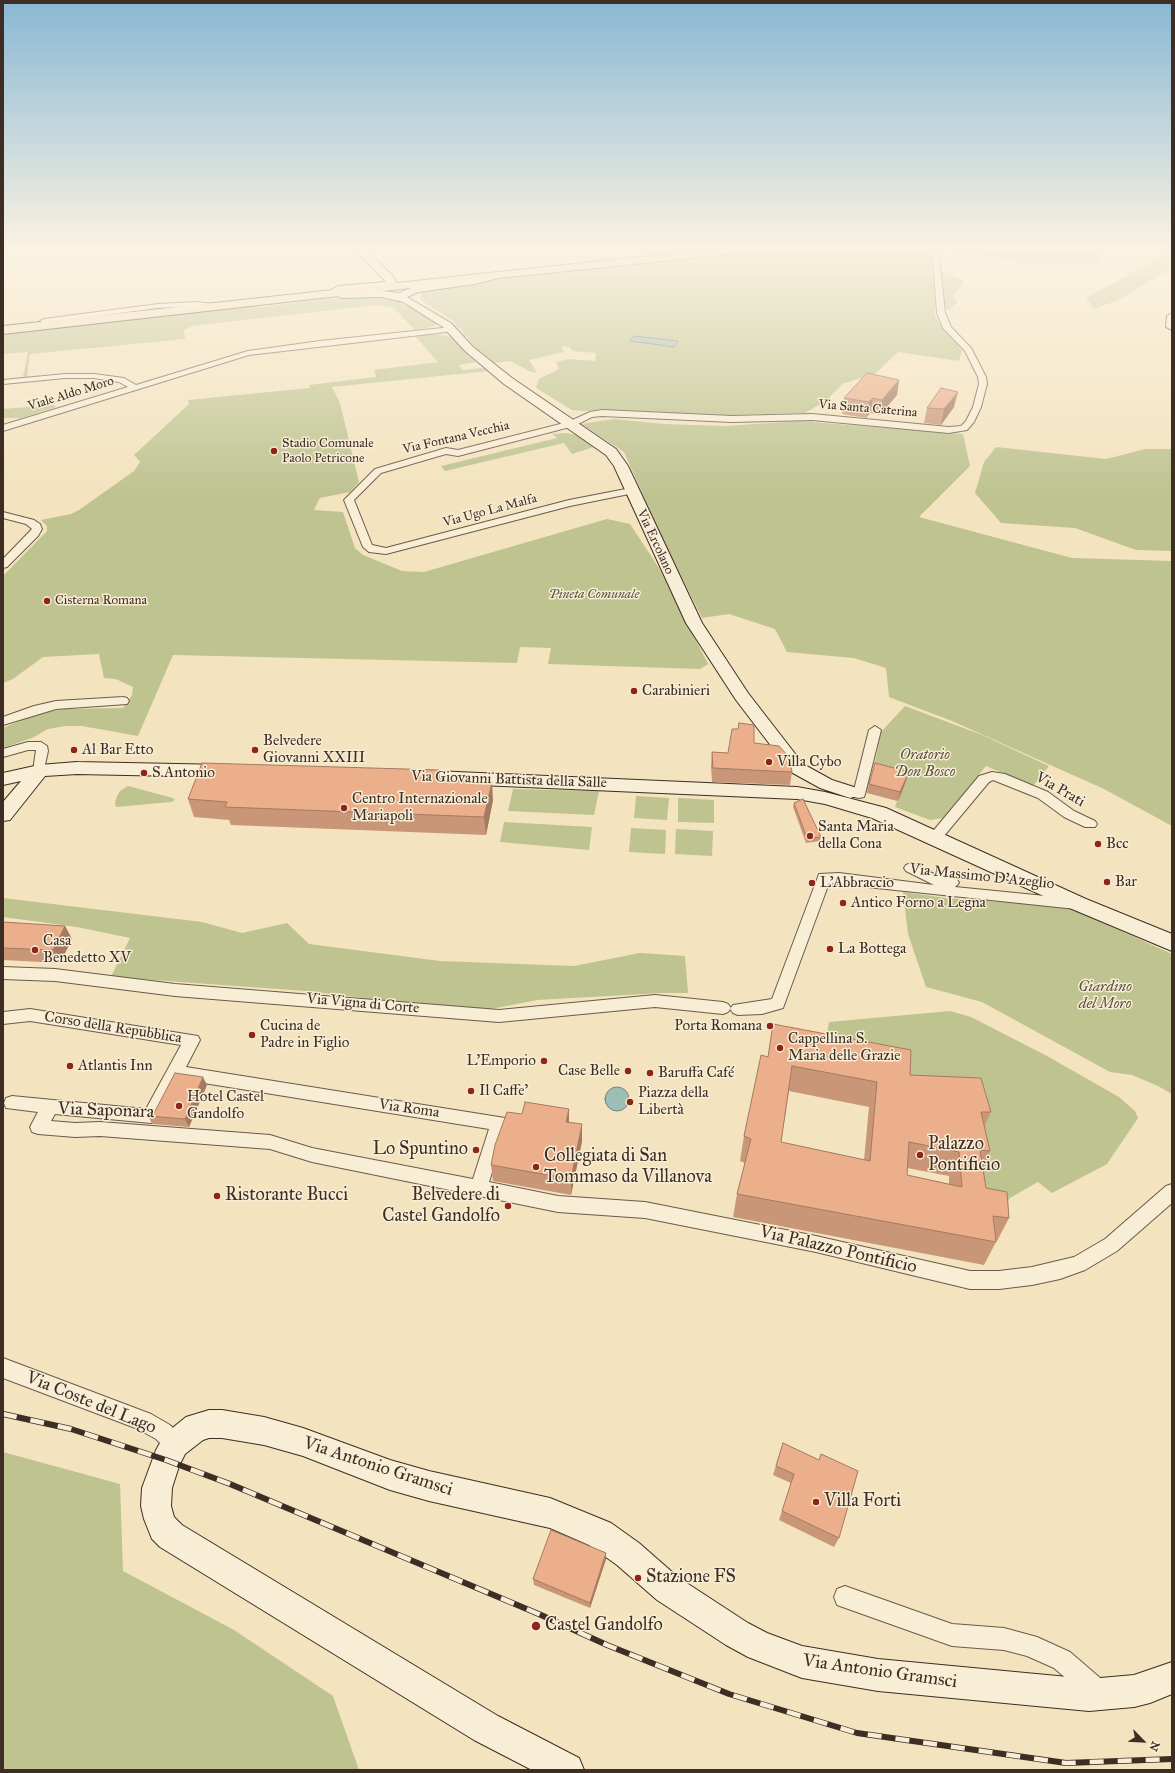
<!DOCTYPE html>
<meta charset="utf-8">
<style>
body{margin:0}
#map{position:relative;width:1175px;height:1773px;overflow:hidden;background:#f4e3bf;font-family:"IM FELL Great Primer",serif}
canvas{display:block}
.frame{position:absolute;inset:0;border:4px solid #3d2d25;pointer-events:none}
.north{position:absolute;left:1123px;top:1721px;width:40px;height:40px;-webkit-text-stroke:3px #f8edd5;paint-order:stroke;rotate:114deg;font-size:11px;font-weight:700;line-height:16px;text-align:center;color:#3d2d25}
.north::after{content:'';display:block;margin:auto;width:14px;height:18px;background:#3d2d25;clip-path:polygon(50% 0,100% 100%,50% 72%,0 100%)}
</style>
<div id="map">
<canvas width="1175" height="1773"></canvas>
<div class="frame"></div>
<div class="north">N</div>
</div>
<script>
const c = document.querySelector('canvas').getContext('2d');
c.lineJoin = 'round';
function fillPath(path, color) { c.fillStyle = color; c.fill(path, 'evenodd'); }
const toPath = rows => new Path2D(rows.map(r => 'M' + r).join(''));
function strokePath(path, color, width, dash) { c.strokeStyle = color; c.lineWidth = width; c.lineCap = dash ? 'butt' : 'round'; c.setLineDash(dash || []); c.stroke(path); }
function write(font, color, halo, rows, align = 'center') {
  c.font = font + ' "IM FELL Great Primer",serif'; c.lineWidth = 3; c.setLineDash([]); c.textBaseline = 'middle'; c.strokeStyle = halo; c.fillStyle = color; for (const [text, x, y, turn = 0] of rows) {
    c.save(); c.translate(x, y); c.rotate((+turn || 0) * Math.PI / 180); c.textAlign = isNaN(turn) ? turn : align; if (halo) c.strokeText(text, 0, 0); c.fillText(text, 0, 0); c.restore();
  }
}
fillPath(toPath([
 [829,246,933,246,935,317,962,351,959,361,898,352,876,373,842,384,827,400,805,413,698,416,609,410,586,411,572,410,536,388,539,379,559,369,556,362,569,359,595,361,596,353,573,351,569,347,561,346,564,352,529,360,537,373,529,371,510,361,495,363,476,348,453,321,421,300,422,292,429,289,496,279],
 [949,246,1107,246,1099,262,1047,264,982,257,949,249],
 [1172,251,1172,268,1116,301,1094,309,1086,298],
 [944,272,963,280,963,284,953,296,957,302,949,310,944,308,940,273],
 [370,298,398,302,440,321,432,327,415,330,394,308,376,305,192,326,184,330,185,339,30,354,27,377,23,377,28,352,3,354,3,333,249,306,262,307,325,299],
 [432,334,448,336,454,340,464,352,476,362,459,365,463,370,483,368,489,371,332,387,340,403,359,482,350,492,320,498,314,510,343,512,355,548,363,555,402,571,424,572,607,519,630,524,659,568,708,664,700,669,548,664,551,648,520,647,517,663,173,655,138,736,82,726,65,726,48,729,32,738,3,748,3,728,10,725,37,714,64,709,123,708,132,695,133,687,116,679,104,678,99,654,43,657,13,679,3,683,3,576,47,531,47,526,41,520,71,514,79,510,134,471,140,462,134,455,189,404,188,400,310,388,309,385,376,377,374,370,438,362,415,336],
 [54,405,56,407,21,418,3,418,3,409],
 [614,419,664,424,725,426,799,421,963,434,970,466,919,517,1072,558,1172,561,1172,826,1104,789,952,721,889,697,886,668,854,658,787,652,775,629,729,614,702,618,664,542,624,452,581,424],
 [566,433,579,435,594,447,572,454,564,443,445,471,441,466,557,438,552,434],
 [996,447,1106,459,1145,449,1172,449,1172,551,1136,550,1075,528,1001,523,975,493,984,462],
 [905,706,982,735,1049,766,1033,786,986,766,943,818,930,820,895,807,897,801,864,792,873,772,881,732],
 [128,786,173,798,175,800,171,802,116,807,115,803,117,796,120,791],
 [513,789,599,791,594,815,508,811],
 [636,796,669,798,667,820,634,818],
 [678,798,714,800,714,823,678,822],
 [504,822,592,827,589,850,500,842],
 [631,828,666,830,665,854,629,852],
 [676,829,713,831,712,856,675,854],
 [903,892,946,898,1042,905,1075,910,1172,954,1172,1094,1158,1086,1132,1075,1110,1072,982,1002,926,987,908,934],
 [3,898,202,922,242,933,287,923,309,944,440,961,574,966,640,953,685,956,688,993,662,993,537,1000,491,1009,372,999,306,991,111,977,130,938,77,927,3,917],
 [950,1011,971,1017,1047,1056,1119,1097,1135,1111,1138,1118,1107,1164,1052,1193,1038,1182,1010,1198,999,1215,970,1174,823,1058,829,1022],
 [3,1452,120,1484,123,1571,234,1630,333,1696,359,1770,3,1770]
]), '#bec390');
const water = toPath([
 [634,336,678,341,674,347,630,341,634,336],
 '605 1099a12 12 0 1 1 24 0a12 12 0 1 1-24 0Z'
]);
fillPath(water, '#9cbeb5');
strokePath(water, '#76847b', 1);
const street = toPath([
 [934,246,940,246,939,259,945,313,951,327,971,348,986,377,987,384,981,407,974,422,967,430,949,433,812,420,732,422,602,416,592,417,574,426,458,456,446,454,381,473,354,500,372,545,386,548,569,500,631,488,636,491,634,493,570,506,386,554,369,552,363,547,344,500,375,469,446,448,458,450,568,422,590,412,602,410,732,416,812,414,949,427,961,426,966,421,973,407,979,384,978,377,965,351,943,328,937,313,933,259,934,246],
 [195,302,213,304,217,306,213,308,195,306,158,308,44,323,40,321,44,319,158,304,195,302],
 [452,327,455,327,455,331,249,355,3,431,3,425,128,387,119,382,94,378,65,378,3,384,3,380,65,374,94,374,124,378,136,385,248,351,320,341,452,327],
 [3,512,34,520,40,524,42,529,38,536,7,567,3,568,3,559,32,529,26,524,3,518,3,512],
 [123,697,127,698,129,701,127,704,56,709,3,725,3,717,34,706,56,701,123,697],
 [875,726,881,730,865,794,864,797,859,798,854,797,853,794,869,730,875,726],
 [28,742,41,742,47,746,48,751,43,774,35,774,33,771,36,750,28,750,3,757,3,749,28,742],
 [992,772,1005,774,1048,792,1074,811,1095,821,1097,824,1095,827,1085,827,1064,817,1038,798,993,780,989,782,939,842,929,842,927,839,929,836,979,776,992,772],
 [911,863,938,876,957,879,959,883,955,887,1076,899,1081,900,1083,904,1081,908,1076,909,829,883,783,1008,762,1014,738,1015,733,1013,730,1009,733,1005,772,999,819,874,839,873,934,885,906,871,904,868,906,865,911,863],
 [3,967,55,969,175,984,499,1010,655,995,723,1002,728,1004,731,1008,728,1012,723,1014,655,1007,499,1022,175,996,55,981,3,979,3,967],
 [30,1009,198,1036,200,1040,186,1067,505,1118,507,1123,489,1182,558,1196,645,1202,816,1236,970,1271,999,1271,1032,1267,1074,1257,1105,1239,1166,1186,1172,1184,1172,1203,1117,1251,1085,1270,1060,1279,1032,1285,999,1289,970,1289,816,1252,645,1218,558,1212,312,1162,270,1149,100,1136,75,1137,38,1134,32,1132,30,1127,38,1112,6,1108,4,1103,6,1098,12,1096,146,1109,181,1045,30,1021,3,1024,3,1012,30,1009],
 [179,1079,489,1129,473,1179,312,1148,270,1135,100,1122,75,1123,51,1121,55,1114,151,1123,157,1121,179,1079],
 [3,1358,151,1414,170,1425,182,1437,185,1444,182,1451,175,1454,168,1451,156,1439,138,1429,3,1378,3,1358],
 [845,1586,952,1624,1004,1628,1037,1637,1070,1652,1106,1683,1110,1691,1106,1699,1098,1703,1090,1699,1054,1668,1027,1656,1004,1650,952,1646,837,1605,834,1597,837,1589,845,1586]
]);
const secondary = toPath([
 [351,246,362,246,392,275,398,286,393,289,381,288,343,292,381,291,399,293,416,286,471,279,498,272,502,273,503,275,502,277,475,284,418,292,407,297,451,323,473,347,512,378,616,449,628,466,702,623,748,693,803,764,832,780,857,788,859,792,857,796,850,798,820,788,791,772,736,700,686,623,614,466,606,455,504,384,465,351,443,327,403,302,381,297,342,298,331,294,330,292,331,290,338,286,386,282,351,246],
 [1172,313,1172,330,1166,327,1167,316,1172,313],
 [77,762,226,765,232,767,235,771,232,775,226,777,77,774,45,776,10,820,3,821,3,802,21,781,3,785,3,773,39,765,77,762],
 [412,770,797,787,825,792,886,808,1086,899,1172,934,1172,951,1072,909,872,818,825,804,797,799,412,782,406,780,403,776,406,772,412,770],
 [209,1410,222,1410,264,1417,303,1428,390,1460,429,1471,550,1498,611,1523,639,1543,679,1578,748,1623,767,1633,802,1646,878,1659,1089,1679,1134,1675,1172,1662,1172,1694,1150,1703,1134,1707,1089,1711,878,1691,802,1678,748,1657,726,1645,657,1600,617,1565,589,1545,550,1528,429,1501,390,1490,303,1456,264,1445,222,1438,209,1438,203,1440,185,1454,179,1466,172,1488,171,1506,174,1517,182,1525,498,1716,579,1758,584,1770,532,1770,474,1740,160,1547,152,1539,144,1519,141,1506,142,1488,156,1450,165,1434,186,1417,209,1410]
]);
const primary = toPath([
 [746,246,787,246,782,249,498,278,3,334,3,326,498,272,746,246]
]);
strokePath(street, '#6b5a4c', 2);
strokePath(secondary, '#3d2d25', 2);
strokePath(primary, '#3d2d25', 2);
fillPath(street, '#f8edd5');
fillPath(secondary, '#f8edd5');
fillPath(primary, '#f4e3bf');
const rail = toPath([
 [3,1414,71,1429,166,1460,230,1484,541,1615,607,1645,729,1694,857,1733,1066,1763,1172,1759]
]);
strokePath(rail, '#3d2d25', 6);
strokePath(rail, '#f8edd5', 4.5, [14]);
fillPath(toPath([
 [899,380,897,395,880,415,870,413,866,418,842,414,844,398],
 [954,407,941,425,924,423,927,408],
 [754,743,792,772,790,785,712,782,711,766,712,752,728,753],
 [439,770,440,779,493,800,486,835,231,825,229,820,194,817,188,799],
 [906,781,898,801,867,793,869,784],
 [794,803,821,837,820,841,806,843,793,807],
 [3,922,65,926,72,939,60,963,3,960],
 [773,1024,910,1075,991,1112,984,1127,990,1151,983,1168,986,1188,1009,1218,997,1241,996,1241,996,1242,984,1265,733,1217,737,1194,745,1163,740,1161,744,1136,768,1057],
 [789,1091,869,1107,864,1160,781,1142],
 [907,1168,949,1176,949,1184,907,1175],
 [207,1085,189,1127,152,1124,148,1116,154,1113],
 [569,1122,582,1141,571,1195,493,1181,491,1165],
 [783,1443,819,1460,821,1454,839,1538,834,1547,779,1520,791,1483,773,1475],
 [606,1553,606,1559,590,1608,534,1585,533,1579]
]), '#ca9678');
fillPath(toPath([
 [899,380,897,395,880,415,882,400],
 [958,392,954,407,941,425,944,409],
 [873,398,870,413,866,418,869,402],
 [439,770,441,788,436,779],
 [909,772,906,781,898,801,900,792],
 [492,782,493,800,486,835,484,817],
 [65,926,72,939,60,963,53,950],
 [203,1077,207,1085,189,1127,185,1119],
 [569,1109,569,1126,566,1122],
 [582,1124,582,1141,571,1195,571,1179],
 [606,1553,606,1559,590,1608,590,1603]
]), '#a47a62');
const building = toPath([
 [867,373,899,380,882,400,873,398,869,402,844,398,867,373],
 [941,388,958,392,944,409,927,408,941,388],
 [739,723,754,725,754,743,779,746,790,758,792,772,713,768,712,752,728,753,732,729,738,729,739,723],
 [202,763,439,770,436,779,492,782,484,817,225,807,227,802,188,799,202,763],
 [875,763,909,772,900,792,869,784,875,763],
 [803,799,821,837,807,838,794,803,803,799],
 [3,922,65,926,53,950,3,948,3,922],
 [773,1024,911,1050,910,1075,981,1078,991,1112,981,1112,990,1151,980,1150,986,1188,1007,1192,1009,1218,993,1216,996,1242,737,1194,751,1139,744,1136,761,1055,768,1057,773,1024],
 [792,1066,877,1082,870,1161,781,1142,792,1066],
 [909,1142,959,1152,962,1187,907,1175,909,1142],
 [175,1073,203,1077,185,1119,148,1116,154,1113,175,1073],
 [525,1102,569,1109,566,1122,582,1124,571,1179,491,1165,495,1145,507,1112,522,1114,525,1102],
 [783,1443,819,1460,821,1454,858,1471,839,1538,782,1511,794,1474,776,1466,783,1443],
 [551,1530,606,1553,590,1603,533,1579,551,1530]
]);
fillPath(building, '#ebaf8c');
strokePath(building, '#a47a62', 1);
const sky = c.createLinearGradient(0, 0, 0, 495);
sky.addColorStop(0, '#89b8d4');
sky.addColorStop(0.5, '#faf2e2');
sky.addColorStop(1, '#faf2e200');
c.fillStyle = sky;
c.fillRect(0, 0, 1175, 495);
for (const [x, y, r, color] of [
 [274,451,4,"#8f2418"],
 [47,601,4,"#8f2418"],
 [634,691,4,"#8f2418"],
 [74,750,4,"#8f2418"],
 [255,750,4,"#8f2418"],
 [769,762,4,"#8f2418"],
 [144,773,4,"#8f2418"],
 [344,808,4,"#8f2418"],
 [810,836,4,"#8f2418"],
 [1098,844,4,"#8f2418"],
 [1107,882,4,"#8f2418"],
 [812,883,4,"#8f2418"],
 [843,903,4,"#8f2418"],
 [830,949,4,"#8f2418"],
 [35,950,4,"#8f2418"],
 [770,1026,4,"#8f2418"],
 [252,1035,4,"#8f2418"],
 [780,1048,4,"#8f2418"],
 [544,1061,4,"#8f2418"],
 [70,1066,4,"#8f2418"],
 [628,1071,4,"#8f2418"],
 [650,1073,4,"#8f2418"],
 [471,1091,4,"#8f2418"],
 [630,1102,4,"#8f2418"],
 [179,1106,4,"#8f2418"],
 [476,1150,4,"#8f2418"],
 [920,1155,4,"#8f2418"],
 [536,1167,4,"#8f2418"],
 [217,1196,4,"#8f2418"],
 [508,1206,4,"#8f2418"],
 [816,1502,4,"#8f2418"],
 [638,1578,4,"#8f2418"],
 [536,1626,5,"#8f2418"]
]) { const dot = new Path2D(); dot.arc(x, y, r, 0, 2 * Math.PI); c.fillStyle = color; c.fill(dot); strokePath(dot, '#f8edd5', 1.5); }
write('13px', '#3d2d25', '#f8edd5', [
 ["Viale Aldo Moro",71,394,-17],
 ["Via Santa Caterina",868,409,5],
 ["Via Fontana Vecchia",456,438,-13],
 ["Via Ugo La Malfa",490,511,-15],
 ["Via Ercolano",655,542,65]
]);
write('13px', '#3d2d25', '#f8edd5', [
 ["Stadio Comunale",282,444],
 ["Paolo Petricone",282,459],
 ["Cisterna Romana",55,601]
], 'left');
write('italic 13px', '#5d5240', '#f8edd5', [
 ["Pineta Comunale",594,595]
]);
write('15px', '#3d2d25', '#f8edd5', [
 ["Carabinieri",642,691],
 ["Belvedere",263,741],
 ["Giovanni XXIII",263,758],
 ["Al Bar Etto",82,750],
 ["Villa Cybo",777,762],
 ["S.Antonio",152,773],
 ["Centro Internazionale",352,799],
 ["Mariapoli",352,816],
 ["Santa Maria",818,827],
 ["della Cona",818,844],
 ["Bcc",1106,844],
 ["Bar",1115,882],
 ["L’Abbraccio",820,883],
 ["Antico Forno a Legna",851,903],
 ["Casa",43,941],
 ["Benedetto XV",43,958],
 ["La Bottega",838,949],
 ["Cucina de",260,1026],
 ["Padre in Figlio",260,1043],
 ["Porta Romana",762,1026,"right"],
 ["Cappellina S.",788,1039],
 ["Maria delle Grazie",788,1056],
 ["L'Emporio",536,1061,"right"],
 ["Atlantis Inn",78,1066],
 ["Case Belle",620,1071,"right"],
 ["Baruffa Café",658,1073],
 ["Il Caffe'",479,1091],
 ["Piazza della",638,1093],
 ["Libertà",638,1110],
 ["Hotel Castel",187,1097],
 ["Gandolfo",187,1114]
], 'left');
write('italic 15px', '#5d5240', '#f8edd5', [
 ["Oratorio",925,755],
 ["Don Bosco",925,772],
 ["Giardino",1105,987],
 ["del Moro",1105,1004]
]);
write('15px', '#3d2d25', '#f8edd5', [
 ["Via Giovanni Battista della Salle",509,780,2],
 ["Via Prati",1060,790,30],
 ["Via Massimo D'Azeglio",982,877,6],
 ["Via Vigna di Corte",363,1004,5],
 ["Corso della Repubblica",113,1028,9],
 ["Via Roma",409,1109,8]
]);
write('18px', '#3d2d25', '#f8edd5', [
 ["Via Saponara",106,1111,2],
 ["Via Palazzo Pontificio",838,1250,13],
 ["Via Coste del Lago",91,1403,22],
 ["Via Antonio Gramsci",378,1467,18],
 ["Via Antonio Gramsci",880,1672,8]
]);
write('18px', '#3d2d25', '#f8edd5', [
 ["Palazzo",928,1145],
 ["Pontificio",928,1166],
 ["Lo Spuntino",468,1150,"right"],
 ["Collegiata di San",544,1157],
 ["Tommaso da Villanova",544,1178],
 ["Ristorante Bucci",225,1196],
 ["Belvedere di",500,1196,"right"],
 ["Castel Gandolfo",500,1217,"right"],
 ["Villa Forti",824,1502],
 ["Stazione FS",646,1578],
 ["Castel Gandolfo",545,1626]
], 'left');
</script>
